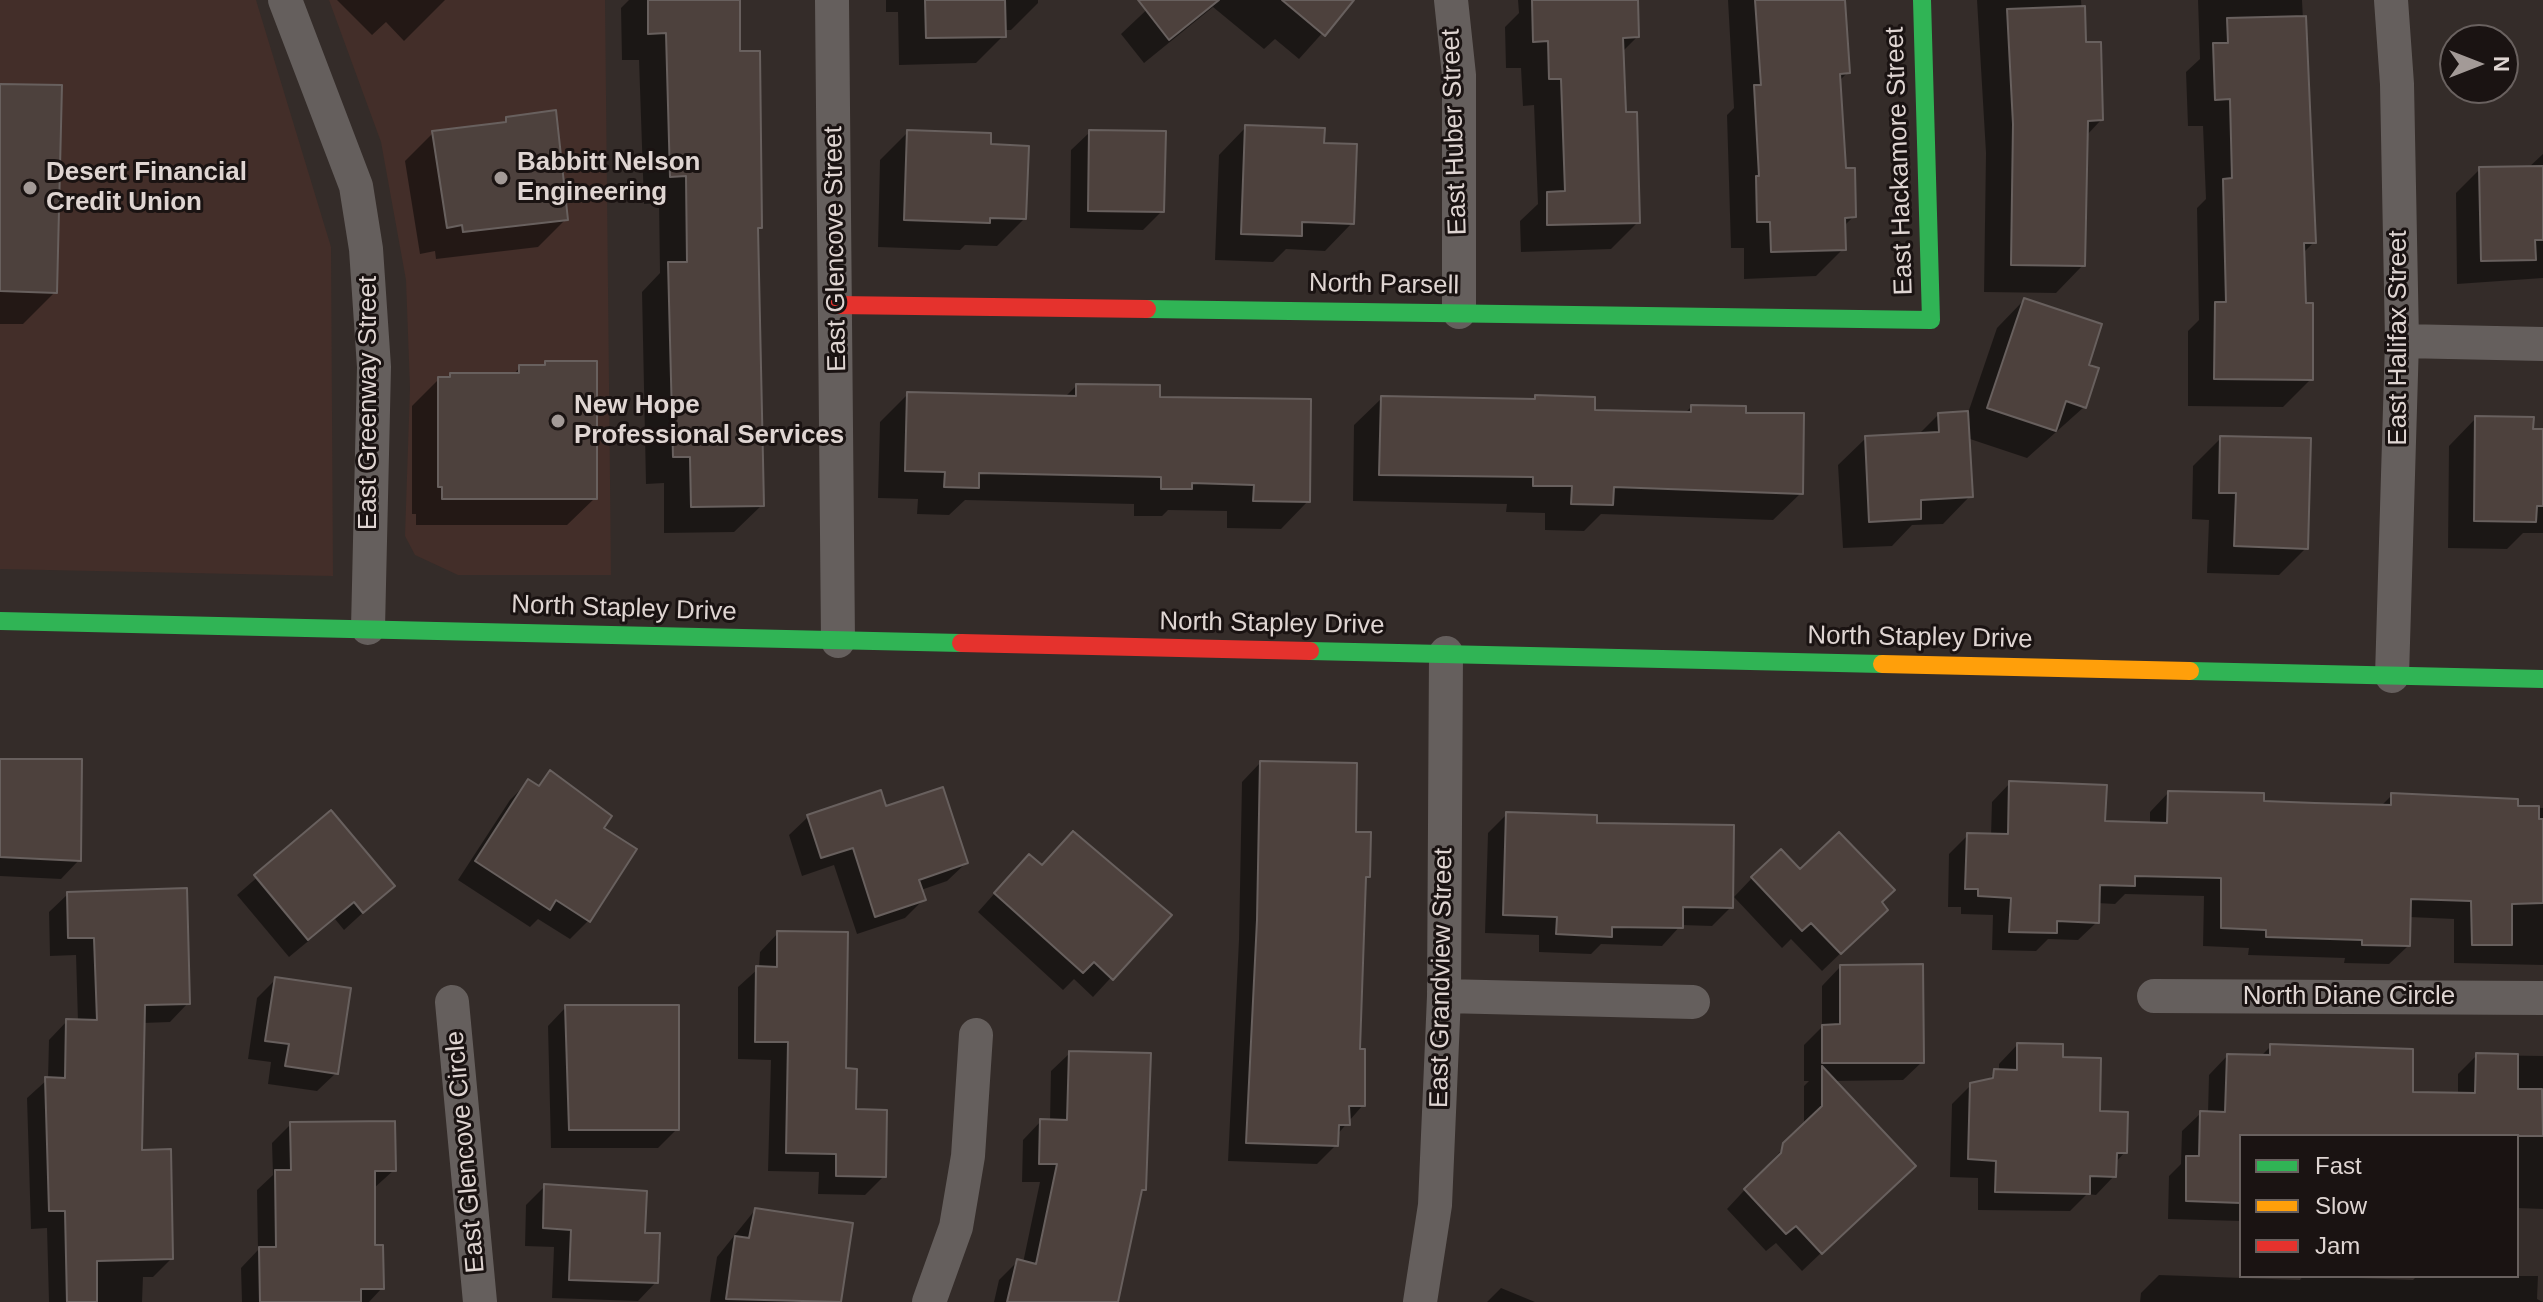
<!DOCTYPE html>
<style>
body{margin:0}
#map{position:relative;width:2543px;height:1302px;overflow:hidden;background:#342c29;font-family:Arial,sans-serif}
canvas{display:block}
.legend{position:absolute;left:2239px;top:1134px;width:280px;height:144px;box-sizing:border-box;background:#1a1312;border:2px solid #69615f;margin:0;padding:10px 14px;list-style:none;font-size:24px;color:#dfd5d2}
.legend li{display:flex;align-items:center;gap:16px;height:40px}
.legend b{width:40px;border:2px solid #69615f}
.north{position:absolute;left:2439px;top:24px;width:80px;height:80px;box-sizing:border-box;background:#1a1312;border:2px solid #69615f;border-radius:50%;rotate:90deg;font-size:22px;font-weight:700;line-height:32px;text-align:center;color:#dfd5d2}
.north::after{content:'';display:block;margin:auto;width:28px;height:36px;background:#a39a97;clip-path:polygon(50% 0,100% 100%,50% 72%,0 100%)}
</style>
<div id="map">
<canvas width="2543" height="1302"></canvas>
<ul class="legend">
<li><b style="height:10px;background:#30b455"></b>Fast</li>
<li><b style="height:10px;background:#ff9f0a"></b>Slow</li>
<li><b style="height:10px;background:#e5322d"></b>Jam</li>
</ul>
<div class="north">N</div>
</div>
<script>
const c = document.querySelector('canvas').getContext('2d');
c.lineJoin = 'round';
function fillPath(path, color) { c.fillStyle = color; c.fill(path, 'evenodd'); }
const toPath = rows => new Path2D(rows.map(r => 'M' + r).join(''));
function strokePath(path, color, width, dash) { c.strokeStyle = color; c.lineWidth = width; c.lineCap = dash ? 'butt' : 'round'; c.setLineDash(dash || []); c.stroke(path); }
function write(font, color, halo, rows, align = 'center') {
  c.font = font + ' Arial,sans-serif'; c.lineWidth = 6; c.setLineDash([]); c.textBaseline = 'middle'; c.strokeStyle = halo; c.fillStyle = color; for (const [text, x, y, turn = 0] of rows) {
    c.save(); c.translate(x, y); c.rotate((+turn || 0) * Math.PI / 180); c.textAlign = isNaN(turn) ? turn : align; if (halo) c.strokeText(text, 0, 0); c.fillText(text, 0, 0); c.restore();
  }
}
fillPath(toPath([
 [0,0,256,0,331,247,333,576,0,569],
 [329,0,605,0,611,575,458,575,415,555,405,536,410,388,406,280,381,142]
]), '#432e29');
fillPath(toPath([
 [337,0,445,0,404,41,386,22,372,35],
 [629,0,738,0,738,54,760,227,756,230,762,505,734,532,664,533,664,483,646,484,642,292,660,273,659,203,644,204,639,60,622,60,621,8],
 [886,0,1038,0,1038,3,1011,30,1003,30,1003,36,976,63,899,65,898,12,886,12],
 [1157,0,1352,0,1299,59,1275,39,1264,49,1213,7,1144,63,1121,34],
 [1518,0,1636,0,1637,37,1622,52,1624,114,1638,222,1611,249,1521,252,1520,221,1538,204,1534,105,1523,106,1521,68,1506,68,1505,27,1519,13],
 [1728,0,1843,0,1848,72,1839,81,1845,170,1854,216,1843,227,1843,249,1816,276,1744,279,1744,248,1731,248,1727,115,1734,108],
 [1977,0,2081,0,2084,44,2101,120,2086,136,2083,265,2056,293,1984,292,1986,153],
 [2198,0,2302,0,2314,242,2303,253,2311,379,2283,407,2188,406,2188,331,2199,320,2197,208,2206,199,2203,126,2188,126,2186,72,2200,59],
 [0,86,55,292,23,324,0,324],
 [507,119,566,219,538,247,436,259,435,251,420,254,405,161,433,133,500,125],
 [1246,127,1352,223,1325,251,1286,249,1273,262,1215,260,1219,155],
 [908,132,989,146,1024,219,997,246,965,245,960,250,878,247,880,160],
 [1090,132,1162,211,1143,230,1070,228,1071,150],
 [2543,154,2543,278,2457,284,2456,193,2480,169,2528,168],
 [2024,300,2086,366,2084,407,2027,458,1967,438,1970,496,1943,524,1912,525,1892,546,1843,548,1838,465,1866,438,1918,435,1938,415,1968,413,1997,328],
 [546,363,595,498,567,525,416,525,416,514,412,514,412,406,439,379,451,375,513,375,520,367,542,367],
 [1076,386,1158,399,1308,501,1281,529,1227,528,1227,511,1168,510,1162,516,1134,516,1134,504,965,500,949,515,917,514,918,499,878,498,880,422,908,394,1064,398],
 [1382,398,1593,399,1593,412,1685,413,1691,407,1744,415,1801,493,1773,520,1601,514,1584,531,1545,530,1545,513,1506,512,1507,504,1353,501,1354,425],
 [2476,418,2543,431,2543,533,2523,533,2507,549,2448,548,2449,446],
 [2221,438,2306,548,2279,575,2207,573,2209,520,2192,519,2193,466],
 [0,761,79,860,61,879,0,876],
 [1260,763,1353,834,1368,876,1363,881,1358,1051,1363,1105,1336,1136,1336,1145,1317,1164,1228,1161,1239,940,1242,782],
 [551,773,601,829,588,921,570,939,538,919,530,927,458,880,510,800,529,781,537,787],
 [2010,783,2103,823,2150,824,2150,812,2168,793,2262,803,2381,806,2392,795,2490,797,2490,801,2516,807,2543,808,2543,965,2454,963,2454,919,2409,917,2408,946,2389,964,2344,963,2345,958,2248,955,2249,948,2203,946,2204,896,2125,894,2115,904,2097,903,2097,922,2078,940,2048,939,2036,951,1992,950,1993,915,1961,914,1961,907,1948,907,1949,854,1968,835,1991,836,1992,802],
 [885,808,966,863,947,881,921,890,924,899,905,918,857,934,834,865,802,876,789,835,808,817],
 [331,813,392,886,344,930,335,919,289,957,237,895],
 [1507,814,1595,825,1731,907,1712,926,1681,925,1662,946,1601,944,1591,954,1539,952,1539,935,1485,933,1488,833],
 [1041,867,1169,915,1093,997,1074,979,1063,990,978,912,1011,875],
 [1800,872,1880,903,1867,928,1822,971,1791,939,1782,948,1734,897,1752,878],
 [68,894,188,1003,170,1022,143,1023,140,1152,171,1259,153,1277,143,1277,142,1302,49,1302,47,1228,31,1229,27,1098,48,1079,49,1040,67,1021,78,1022,76,955,50,956,49,912],
 [778,933,844,1070,854,1111,884,1176,865,1195,818,1194,819,1172,768,1171,771,1060,738,1059,738,987,759,968,760,952],
 [1840,967,1922,1062,1903,1080,1833,1081,1894,1184,1802,1271,1776,1243,1766,1251,1727,1209,1804,1126,1804,1086,1809,1081,1804,1081,1804,1045,1822,1027,1822,986],
 [276,979,336,1073,317,1091,268,1084,271,1062,248,1059,257,998],
 [566,1007,677,1129,658,1148,551,1148,548,1026],
 [2017,1045,2061,1059,2125,1152,2115,1163,2114,1176,2096,1195,2087,1194,2070,1211,1978,1210,1978,1178,1950,1177,1952,1104,1971,1085,1983,1083,1999,1071,1999,1064],
 [2271,1046,2411,1094,2458,1095,2458,1074,2477,1055,2543,1056,2543,1209,2517,1208,2517,1136,2241,1136,2241,1221,2168,1219,2169,1176,2181,1164,2182,1131,2201,1113,2208,1113,2209,1075,2227,1056,2260,1057],
 [1070,1053,1144,1190,1139,1195,1116,1302,994,1302,999,1280,1017,1262,1023,1263,1040,1182,1022,1182,1023,1140,1041,1121,1050,1121,1051,1071],
 [291,1124,394,1170,373,1189,373,1247,382,1288,369,1302,242,1302,241,1268,258,1250,257,1190,273,1175,272,1143],
 [545,1186,643,1235,656,1282,638,1301,552,1298,554,1247,525,1246,526,1205],
 [755,1210,850,1225,839,1302,710,1302,717,1257],
 [2159,1275,2300,1280,2303,1276,2413,1280,2417,1276,2538,1276,2537,1299,2543,1302,2140,1302,2141,1293],
 [1501,1288,1535,1302,1487,1302]
]), '#0007');
const building = toPath([
 [648,0,740,0,740,51,760,51,762,228,758,228,764,506,691,507,690,457,673,457,668,262,687,262,686,176,670,177,666,33,648,34,648,0],
 [925,0,1005,0,1006,37,926,38,925,0],
 [1138,0,1219,0,1169,40,1138,0],
 [1282,0,1354,0,1325,36,1282,0],
 [1532,0,1638,0,1639,37,1623,38,1626,112,1637,112,1640,223,1547,225,1547,192,1565,191,1561,79,1549,79,1548,41,1533,42,1532,0],
 [1755,0,1845,0,1850,73,1840,74,1846,168,1855,168,1856,217,1845,218,1846,250,1771,252,1770,222,1757,222,1756,176,1759,176,1754,85,1761,85,1755,0],
 [2085,6,2086,42,2101,42,2103,120,2088,121,2085,266,2011,265,2013,124,2007,9,2085,6],
 [2306,16,2316,243,2304,243,2306,303,2313,303,2313,380,2214,379,2215,302,2226,302,2223,179,2232,178,2230,99,2215,100,2213,43,2228,43,2227,18,2306,16],
 [0,84,62,85,57,293,0,291,0,84],
 [556,110,568,220,463,232,462,225,447,228,432,131,506,122,506,117,556,110],
 [1245,125,1325,128,1324,143,1357,144,1354,224,1302,222,1302,236,1241,234,1245,125],
 [907,130,991,133,991,144,1029,146,1026,219,990,218,990,223,904,220,907,130],
 [1089,130,1166,131,1164,212,1088,211,1089,130],
 [2543,166,2543,240,2535,240,2536,260,2481,261,2479,167,2543,166],
 [2024,298,2102,324,2089,365,2099,368,2086,408,2066,401,2056,431,1987,408,2024,298],
 [545,361,597,361,597,499,442,499,442,487,438,487,438,377,450,377,450,373,519,373,519,365,545,365,545,361],
 [1076,384,1160,385,1160,397,1311,399,1310,502,1253,501,1254,485,1192,483,1192,489,1161,489,1161,477,979,473,979,488,944,487,945,472,905,471,907,392,1076,396,1076,384],
 [1535,395,1595,397,1595,410,1691,412,1691,405,1746,406,1746,413,1804,413,1803,494,1614,487,1613,505,1571,504,1572,486,1533,486,1533,477,1379,475,1381,396,1535,399,1535,395],
 [1968,411,1973,497,1921,500,1921,519,1869,522,1865,436,1939,432,1938,413,1968,411],
 [2475,416,2534,417,2533,429,2543,429,2543,506,2537,506,2536,522,2474,521,2475,416],
 [2220,436,2311,438,2308,549,2234,546,2236,493,2219,493,2220,436],
 [0,759,82,759,81,861,0,857,0,759],
 [1260,761,1357,763,1356,832,1371,832,1370,877,1366,877,1360,1049,1365,1049,1365,1106,1349,1106,1350,1125,1339,1125,1338,1146,1246,1143,1257,920,1260,761],
 [550,770,612,816,604,828,637,849,590,922,556,900,550,910,475,861,528,779,539,786,550,770],
 [2009,781,2107,785,2105,821,2167,823,2168,791,2264,793,2264,801,2315,803,2391,805,2391,793,2518,799,2518,806,2539,806,2539,819,2543,819,2543,903,2512,904,2512,945,2472,945,2471,901,2411,899,2410,946,2362,945,2362,940,2266,937,2266,930,2221,928,2221,878,2135,876,2135,886,2100,885,2099,923,2057,921,2057,933,2009,932,2011,898,1978,896,1978,889,1965,889,1967,833,2008,834,2009,781],
 [943,787,968,863,919,880,926,900,875,917,853,848,821,858,807,815,881,790,886,806,943,787],
 [331,810,395,886,363,913,354,902,308,940,254,875,331,810],
 [1506,812,1597,815,1597,823,1734,825,1733,908,1683,907,1683,928,1612,927,1612,937,1556,934,1557,917,1503,915,1506,812],
 [1073,831,1172,915,1113,980,1094,962,1083,973,994,893,1029,854,1042,865,1073,831],
 [1839,832,1895,890,1882,902,1888,910,1841,954,1811,923,1802,931,1751,877,1781,849,1800,869,1839,832],
 [187,888,190,1004,145,1005,142,1150,171,1149,173,1259,97,1261,97,1302,67,1302,65,1211,49,1211,45,1077,65,1078,66,1019,97,1020,94,938,68,938,67,892,187,888],
 [777,931,848,932,846,1068,857,1069,856,1109,887,1110,886,1177,836,1176,836,1154,786,1153,788,1042,755,1042,756,966,777,967,777,931],
 [1923,964,1924,1063,1822,1063,1822,1025,1840,1024,1840,965,1923,964],
 [275,977,351,988,338,1074,285,1066,289,1044,265,1041,275,977],
 [565,1005,679,1005,679,1130,569,1130,565,1005],
 [2017,1043,2063,1044,2063,1057,2101,1058,2100,1111,2128,1112,2127,1153,2117,1153,2116,1177,2090,1176,2090,1194,1995,1192,1996,1161,1968,1159,1970,1083,1993,1078,1994,1069,2017,1070,2017,1043],
 [2270,1044,2413,1049,2413,1092,2475,1093,2476,1053,2518,1054,2518,1089,2542,1089,2543,1136,2241,1136,2241,1203,2186,1201,2186,1156,2199,1156,2200,1111,2225,1112,2227,1054,2270,1055,2270,1044],
 [1069,1051,1151,1053,1146,1190,1142,1190,1118,1302,1007,1302,1017,1259,1036,1264,1057,1164,1039,1164,1040,1119,1067,1120,1069,1051],
 [1822,1066,1916,1166,1822,1254,1796,1226,1786,1234,1744,1189,1781,1153,1783,1143,1822,1106,1822,1066],
 [395,1121,396,1171,375,1171,375,1245,383,1245,384,1289,361,1289,361,1302,260,1302,259,1247,276,1247,275,1170,291,1170,290,1122,395,1121],
 [544,1184,647,1191,645,1233,660,1233,658,1283,569,1280,571,1230,543,1228,544,1184],
 [755,1208,853,1223,841,1302,726,1299,735,1236,749,1238,755,1208]
]);
fillPath(building, '#4d413d');
strokePath(building, '#68605e', 2);
strokePath(toPath([
 [285,0,356,186,366,249,374,367,368,628],
 [832,0,838,641],
 [1451,0,1459,75,1459,312],
 [2391,0,2397,84,2402,341,2392,676],
 [2402,341,2543,344],
 [1444,996,1693,1002],
 [2154,996,2543,998],
 [452,1002,480,1302],
 [929,1302,956,1227,968,1156,976,1035],
 [1420,1302,1435,1205,1444,996,1446,653]
]), '#655f5d', 34);
strokePath(toPath([
 [1147,309,1931,320,1922,0],
 [0,621,961,643],
 [1310,651,1882,664],
 [2190,671,2543,679]
]), '#30b455', 18);
strokePath(toPath([
 [1882,664,2190,671]
]), '#ff9f0a', 18);
strokePath(toPath([
 [837,305,1147,309],
 [961,643,1310,651]
]), '#e5322d', 18);
for (const [x, y, r, color] of [
 [501,178,8,"#a39a97"],
 [30,188,8,"#a39a97"],
 [558,421,8,"#a39a97"]
]) { const dot = new Path2D(); dot.arc(x, y, r, 0, 2 * Math.PI); c.fillStyle = color; c.fill(dot); strokePath(dot, '#1a1312', 3); }
write('26px', '#dfd5d2', '#1a1312', [
 ["East Huber Street",1455,132,-92],
 ["East Hackamore Street",1900,161,-92],
 ["East Glencove Street",836,249,-91],
 ["North Parsell",1384,285,1],
 ["East Halifax Street",2399,338,-90],
 ["East Greenway Street",369,403,-90],
 ["North Stapley Drive",624,609,2],
 ["North Stapley Drive",1272,624,1],
 ["North Stapley Drive",1920,638,1],
 ["East Grandview Street",1442,978,-89],
 ["North Diane Circle",2349,997],
 ["East Glencove Circle",466,1152,-95]
]);
write('bold 26px', '#dfd5d2', '#1a1312', [
 ["Babbitt Nelson",517,163],
 ["Engineering",517,193],
 ["Desert Financial",46,173],
 ["Credit Union",46,203],
 ["New Hope",574,406],
 ["Professional Services",574,436]
], 'left');
</script>
